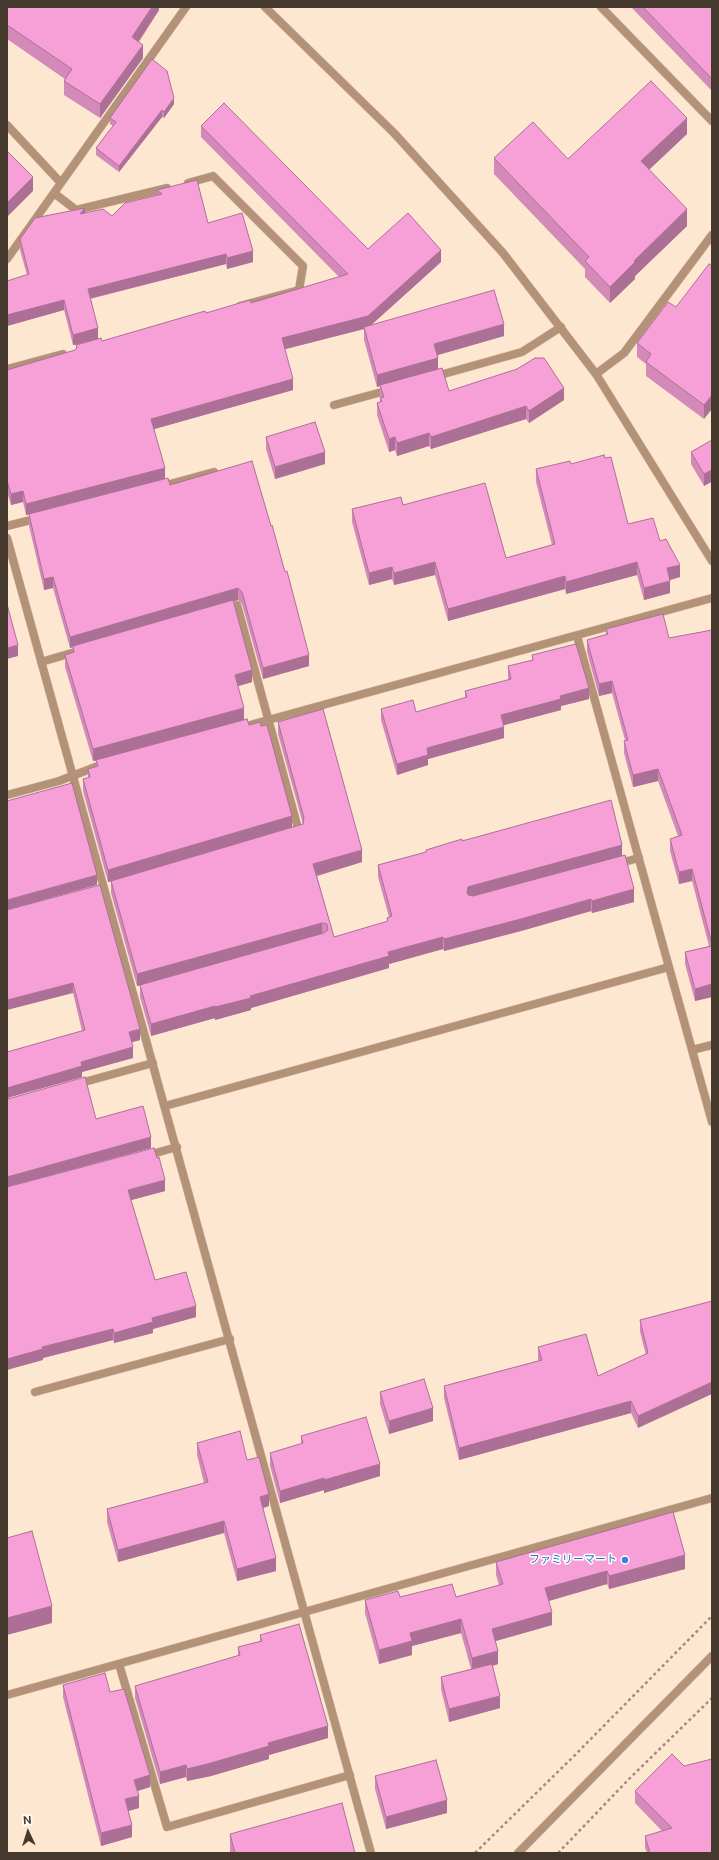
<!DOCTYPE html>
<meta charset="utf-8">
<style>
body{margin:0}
#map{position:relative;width:719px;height:1860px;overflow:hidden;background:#fee7d0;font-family:"Public Sans",sans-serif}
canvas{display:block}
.frame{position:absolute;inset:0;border:8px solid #45392e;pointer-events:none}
.north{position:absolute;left:8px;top:1812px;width:40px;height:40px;-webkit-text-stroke:3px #fff;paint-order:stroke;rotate:356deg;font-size:11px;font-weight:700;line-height:16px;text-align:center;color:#45392e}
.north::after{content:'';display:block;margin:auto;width:14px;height:18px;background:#45392e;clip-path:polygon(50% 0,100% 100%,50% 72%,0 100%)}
</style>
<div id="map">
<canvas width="719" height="1860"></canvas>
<div class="frame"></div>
<div class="north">N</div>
</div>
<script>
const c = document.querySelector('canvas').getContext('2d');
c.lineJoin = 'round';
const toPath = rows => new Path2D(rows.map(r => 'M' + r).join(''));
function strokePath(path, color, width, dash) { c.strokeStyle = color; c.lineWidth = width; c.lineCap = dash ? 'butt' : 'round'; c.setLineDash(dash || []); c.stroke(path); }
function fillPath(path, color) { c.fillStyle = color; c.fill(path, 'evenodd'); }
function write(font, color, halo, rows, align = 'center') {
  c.font = font + ' "Public Sans","Noto Sans JP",sans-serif'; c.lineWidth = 3; c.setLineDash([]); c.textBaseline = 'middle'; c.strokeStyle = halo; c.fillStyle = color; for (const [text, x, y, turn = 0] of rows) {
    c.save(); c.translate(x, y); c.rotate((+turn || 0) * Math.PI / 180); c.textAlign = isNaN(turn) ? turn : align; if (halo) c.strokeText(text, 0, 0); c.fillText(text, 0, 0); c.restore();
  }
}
const service = toPath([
 [433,377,522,352,561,327],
 [334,405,389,390],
 [159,487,214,472],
 [7,526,39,518],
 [616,864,639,858],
 [35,1392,230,1339]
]);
const minor = toPath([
 [601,7,712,121],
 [7,125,61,183],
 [188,183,213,176,303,266,299,290,240,306],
 [54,193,76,210,167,188],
 [7,259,186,7],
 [7,369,63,354],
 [596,374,624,353,712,235],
 [7,538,371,1853],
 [224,609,237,605,299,832,294,833],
 [577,636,712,1122],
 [41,662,82,650],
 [250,725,712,598],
 [7,795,59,781,98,766],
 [692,1050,712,1045],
 [77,1084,153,1063],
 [165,1106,669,967],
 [145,1156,177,1147],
 [119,1664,167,1827,350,1775],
 [7,1695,712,1498]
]);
const tertiary = toPath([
 [265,7,394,133,503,253,596,374,712,561],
 [518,1853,712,1656]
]);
strokePath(service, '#d9c4b0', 9);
strokePath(minor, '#d9c4b0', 9);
strokePath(tertiary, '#d9c4b0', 9);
strokePath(toPath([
 [475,1853,574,1756,712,1616],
 [558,1853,630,1778,712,1698]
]), '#a08e7d', 2.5, [3, 3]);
strokePath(service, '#b39277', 8);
strokePath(minor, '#b39277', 8);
strokePath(tertiary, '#b39277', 8);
fillPath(toPath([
 [7,7,159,7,159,10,139,42,143,58,100,118,64,95,64,81,65,79,7,39],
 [631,7,712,7,712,91],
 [174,104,164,118,162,117,119,172,96,155,96,148,113,126,110,124,110,118],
 [201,126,368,249,441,262,371,325,504,336,438,355,438,369,449,391,564,400,529,423,526,419,431,449,429,446,397,456,395,450,389,452,377,415,377,403,380,402,380,386,377,387,364,340,364,329,285,349,293,390,154,429,165,479,309,666,263,679,242,604,238,600,234,601,252,682,238,686,244,719,249,725,292,827,303,824,278,734,278,722,362,862,317,876,334,937,387,922,387,918,389,917,378,877,378,865,426,852,426,850,462,841,622,856,634,902,592,913,591,911,521,931,444,951,443,949,389,964,389,968,251,1008,251,1010,215,1020,215,1018,151,1036,140,997,140,986,137,986,111,893,111,882,108,882,83,791,83,779,88,778,88,769,96,766,96,761,93,761,65,667,65,655,73,653,73,647,70,648,53,588,44,590,29,526,29,515,26,515,23,502,11,505,7,492,7,370,75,350,76,348,76,345,73,345,64,310,7,326,7,281,27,275,20,250,20,239,85,213,112,216,157,195,157,190,208,223,253,262,227,269,226,264,90,299,98,338,102,341,206,313,251,303,339,277,201,137],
 [687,134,649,170,687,226,635,276,635,279,610,303,585,277,585,269,494,174,494,158,568,159],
 [712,266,704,419,646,376,646,364,637,357,637,343,676,307],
 [266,437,325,464,275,479,266,449],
 [712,440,712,482,704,486,691,464,691,452],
 [571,464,628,524,660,541,680,577,669,580,670,593,644,600,637,575,566,594,565,589,448,621,435,575,394,585,392,579,369,585,352,522,352,509,403,505,506,558,552,545,536,482,536,469],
 [606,629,669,638,712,630,712,997,695,1001,685,964,685,952,709,946,692,881,679,884,670,851,670,839,678,836,658,781,633,787,624,753,624,741,625,740,612,693,599,696,587,652,587,640,606,635],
 [532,655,589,699,561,706,561,710,504,725,504,738,428,759,428,765,397,775,381,720,381,709,416,712,465,698,465,691,508,680,508,666,532,660],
 [7,910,140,1040,132,1042,133,1058,82,1072,82,1077,7,1098,96,1119,151,1148,7,1187,7,1052,82,1031,73,993],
 [7,1187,165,1191,131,1200,155,1280,196,1317,153,1329,153,1333,114,1343,113,1340,43,1358,43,1360],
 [712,1301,638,1428,631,1413,459,1460,444,1398,444,1386,538,1361,538,1347,598,1376,646,1355,640,1332,640,1320],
 [380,1392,433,1421,389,1434,380,1404],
 [301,1436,380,1476,324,1493,324,1490,280,1503,270,1466,270,1453,301,1444],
 [197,1443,247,1460,269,1506,263,1508,276,1571,237,1581,224,1533,118,1562,107,1522,107,1509,204,1483,197,1455],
 [496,1562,685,1569,609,1589,607,1584,549,1601,552,1625,496,1641,498,1664,493,1666,500,1708,449,1722,441,1689,441,1677,471,1669,461,1633,412,1646,412,1655,379,1664,365,1613,365,1600,400,1597,456,1597,499,1585,496,1575],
 [260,1635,328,1738,269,1755,269,1759,211,1776,187,1781,186,1777,160,1784,135,1698,135,1686,238,1656,238,1647,260,1641],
 [63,1685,110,1692,150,1787,138,1791,139,1808,128,1811,132,1837,101,1846,63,1697],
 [684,1766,712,1853,647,1853,645,1848,645,1836,662,1831,635,1803,635,1791],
 [375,1776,447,1813,386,1829,375,1789],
 [230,1834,355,1853,230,1853]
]), '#d48ab9');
fillPath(toPath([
 [152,7,159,7,159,10,132,51,132,37],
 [143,45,143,58,100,118,100,104],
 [174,98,174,104,164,118,164,112],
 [162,110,162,117,119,172,119,166],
 [687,118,687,134,641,177,641,161],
 [33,177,33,191,7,217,7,203],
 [85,208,85,218,80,214],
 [687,209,687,226,635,276,635,279,610,303,610,287,634,261],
 [441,250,441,262,368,328,364,327,364,329,282,350,282,338],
 [253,251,253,262,227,269,227,258],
 [226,254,226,264,88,299,88,289],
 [64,300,64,310,7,326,7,315],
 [504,324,504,336,434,356,434,344],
 [98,328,98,339,73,345,73,335],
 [438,358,438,370,377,387,377,375],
 [293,379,293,390,151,430,151,419],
 [564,388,564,400,529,423,529,411],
 [712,395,712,409,704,419,704,405],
 [526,406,526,419,431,449,431,437],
 [429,433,429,446,397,456,397,443],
 [395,437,395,450,389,452,389,439],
 [325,452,325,464,275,479,275,467],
 [165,468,165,479,26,515,26,504],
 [712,469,712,481,704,486,704,474],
 [23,491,23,502,11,505,11,494],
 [435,562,435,575,394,585,394,573],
 [637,562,637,575,566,594,566,582],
 [680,565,680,577,667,581,667,568],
 [392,567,392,579,369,585,369,573],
 [565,576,565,589,448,621,448,609],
 [53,577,53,588,44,590,44,579],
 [670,581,670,593,644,600,644,588],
 [238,588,238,600,70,648,70,637],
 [18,645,18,656,7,659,7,648],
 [309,655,309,666,263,679,263,668],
 [252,670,252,682,235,687,235,675],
 [612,681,612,693,599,696,599,684],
 [589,688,589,699,561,706,561,710,501,726,501,715,560,696],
 [244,708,244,720,93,761,93,749],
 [504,727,504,738,428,759,428,765,397,775,397,764,427,748],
 [658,769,658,781,633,787,633,775],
 [292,816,292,828,108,882,108,870],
 [622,845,622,857,468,899,467,892,468,887,471,886],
 [362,850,362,862,313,877,313,864],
 [692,869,692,881,679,884,679,872],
 [97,875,97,885,7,910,7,900],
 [634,889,634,902,592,913,592,901],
 [591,899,591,911,521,931,444,951,444,939],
 [322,923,322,935,137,986,137,974],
 [443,937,443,949,389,964,389,968,251,1008,251,1010,215,1020,215,1007,388,952],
 [73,983,73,993,7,1010,7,1000],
 [712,984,712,997,695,1001,695,989],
 [215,1006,215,1018,151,1036,151,1024],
 [140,1029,140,1040,129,1043,129,1032],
 [133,1047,133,1058,82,1072,82,1077,7,1098,7,1088,81,1062],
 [151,1137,151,1148,7,1187,7,1177],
 [165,1180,165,1191,128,1201,128,1190],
 [196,1306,196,1317,153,1329,153,1333,114,1343,114,1333,152,1318],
 [113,1329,113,1340,43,1358,43,1360,7,1370,7,1359,42,1347],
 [712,1382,712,1394,638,1428,638,1416],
 [631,1401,631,1413,459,1460,459,1448],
 [433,1408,433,1421,389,1434,389,1421],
 [380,1464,380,1476,324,1493,324,1480],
 [324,1478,324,1490,280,1503,280,1491],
 [269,1494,269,1506,260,1509,260,1497],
 [224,1521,224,1533,118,1562,118,1550],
 [685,1555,685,1569,609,1589,609,1576],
 [276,1558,276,1571,237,1581,237,1569],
 [607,1571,607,1584,545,1602,545,1588],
 [52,1606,52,1623,7,1635,7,1618],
 [552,1612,552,1625,492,1642,492,1629],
 [461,1619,461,1633,412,1646,412,1655,379,1664,379,1650,410,1633],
 [498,1651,498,1664,472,1672,472,1658],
 [500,1696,500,1708,449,1722,449,1709],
 [328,1726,328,1738,269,1755,269,1759,211,1776,187,1781,187,1769,268,1743],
 [186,1765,186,1777,160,1784,160,1772],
 [150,1775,150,1787,134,1792,134,1780],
 [139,1796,139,1808,125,1812,125,1799],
 [447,1800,447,1813,386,1829,386,1817],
 [132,1825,132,1837,101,1846,101,1833]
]), '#ac7096');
const building = toPath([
 [7,7,152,7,132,37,143,45,100,104,64,81,72,69,7,25,7,7],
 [643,7,712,7,712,79,643,7],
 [152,59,167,71,174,98,164,112,162,110,119,166,96,148,116,122,110,118,152,59],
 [651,81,687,118,641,161,687,209,634,261,635,262,610,287,585,261,589,257,494,158,533,122,568,159,651,81],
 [224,103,368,249,408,213,441,250,368,316,282,338,293,379,151,419,165,468,26,504,23,491,11,494,7,481,7,370,75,350,77,348,76,345,101,338,102,341,205,311,206,313,250,300,251,303,348,274,201,126,224,103],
 [7,151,33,177,7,203,7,151],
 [197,180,208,223,242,213,253,251,227,258,226,254,88,289,98,328,73,335,64,300,7,315,7,281,29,274,20,239,35,218,85,208,80,214,103,209,112,216,125,203,162,194,157,190,197,180],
 [709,264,712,266,712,395,704,405,646,362,651,354,637,343,668,302,676,307,709,264],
 [494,290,504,324,434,344,438,358,377,375,364,327,494,290],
 [535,358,544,358,564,388,529,411,526,406,431,437,429,433,397,443,395,437,389,439,377,403,382,401,380,398,384,397,380,385,442,368,449,391,517,369,535,358],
 [315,422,325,452,275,467,266,437,315,422],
 [712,440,712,470,704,474,691,452,712,440],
 [604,455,605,458,611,457,628,524,653,518,660,541,666,539,680,565,667,568,670,581,644,588,637,562,566,582,565,576,448,609,435,562,394,573,392,567,369,573,352,509,401,497,403,505,485,483,506,558,555,544,536,469,570,461,571,464,604,455],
 [252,461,271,526,272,525,285,572,287,571,309,655,263,668,242,592,238,588,70,637,53,577,44,579,29,514,168,478,170,485,252,461],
 [233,600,252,670,235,675,244,708,93,749,65,655,74,652,73,646,233,600],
 [7,604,18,645,7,648,7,604],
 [663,614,669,638,712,630,712,944,692,869,679,872,670,839,682,835,658,769,633,775,624,741,628,740,612,681,599,684,587,640,608,634,606,629,663,614],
 [576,644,589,688,560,696,561,699,501,715,504,727,427,748,428,755,397,764,381,709,413,700,416,712,467,697,465,691,511,679,508,666,533,660,532,655,576,644],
 [323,709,362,850,313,864,334,937,388,921,387,918,392,916,378,865,426,852,426,850,462,839,462,841,611,800,622,845,471,886,468,887,467,892,468,895,473,896,625,855,634,889,592,901,591,899,521,919,444,939,443,937,388,952,389,956,250,996,251,998,215,1007,215,1006,151,1024,140,985,324,933,328,930,327,924,322,923,137,974,111,881,303,824,304,818,278,722,323,709],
 [247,719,249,725,260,722,261,726,267,725,292,816,108,870,83,779,90,777,88,769,98,766,96,760,247,719],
 [72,783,97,875,7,900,7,801,72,783],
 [100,885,140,1029,129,1032,133,1047,81,1062,82,1066,7,1088,7,1052,85,1030,73,983,7,1000,7,910,100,885],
 [712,946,712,984,695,989,685,952,712,946],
 [85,1077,96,1119,143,1106,151,1137,7,1177,7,1098,8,1099,85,1077],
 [154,1148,157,1158,159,1157,165,1180,128,1190,155,1280,186,1272,196,1306,152,1318,153,1322,114,1333,113,1329,42,1347,43,1349,7,1359,7,1187,154,1148],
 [712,1301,712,1382,638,1416,631,1401,459,1448,444,1386,542,1360,538,1347,586,1334,598,1376,648,1353,640,1320,712,1301],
 [424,1379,433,1408,389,1421,380,1392,424,1379],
 [366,1417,380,1464,324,1480,324,1478,280,1491,270,1453,303,1443,301,1436,366,1417],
 [240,1431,247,1460,259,1457,269,1494,260,1497,276,1558,237,1569,224,1521,118,1550,107,1509,208,1482,197,1443,240,1431],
 [673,1512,685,1555,609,1576,607,1571,545,1588,552,1612,492,1629,498,1651,472,1658,461,1619,410,1633,412,1641,379,1650,365,1600,398,1591,400,1597,452,1584,456,1597,503,1584,496,1562,673,1512],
 [32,1531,52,1606,7,1618,7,1538,32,1531],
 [299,1624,328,1726,268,1743,269,1746,211,1763,187,1769,186,1765,160,1772,135,1686,240,1655,238,1647,262,1641,260,1635,299,1624],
 [492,1664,500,1696,449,1709,441,1677,492,1664],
 [105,1673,110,1692,124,1689,150,1775,134,1780,139,1796,125,1799,132,1825,101,1833,63,1685,105,1673],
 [672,1754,684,1766,712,1759,712,1852,709,1853,650,1853,645,1836,672,1828,635,1791,672,1754],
 [436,1760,447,1800,386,1817,375,1776,436,1760],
 [342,1803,355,1853,235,1853,230,1834,342,1803]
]);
fillPath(building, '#f6a0d7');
strokePath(building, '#ac7096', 1);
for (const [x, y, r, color] of [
 [625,1560,4,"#3f7fe0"]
]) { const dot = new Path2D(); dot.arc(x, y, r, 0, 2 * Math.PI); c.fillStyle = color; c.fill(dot); strokePath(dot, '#fff', 1.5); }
write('11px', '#366cbe', '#fff', [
 ["ファミリーマート",617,1560]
], 'right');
</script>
